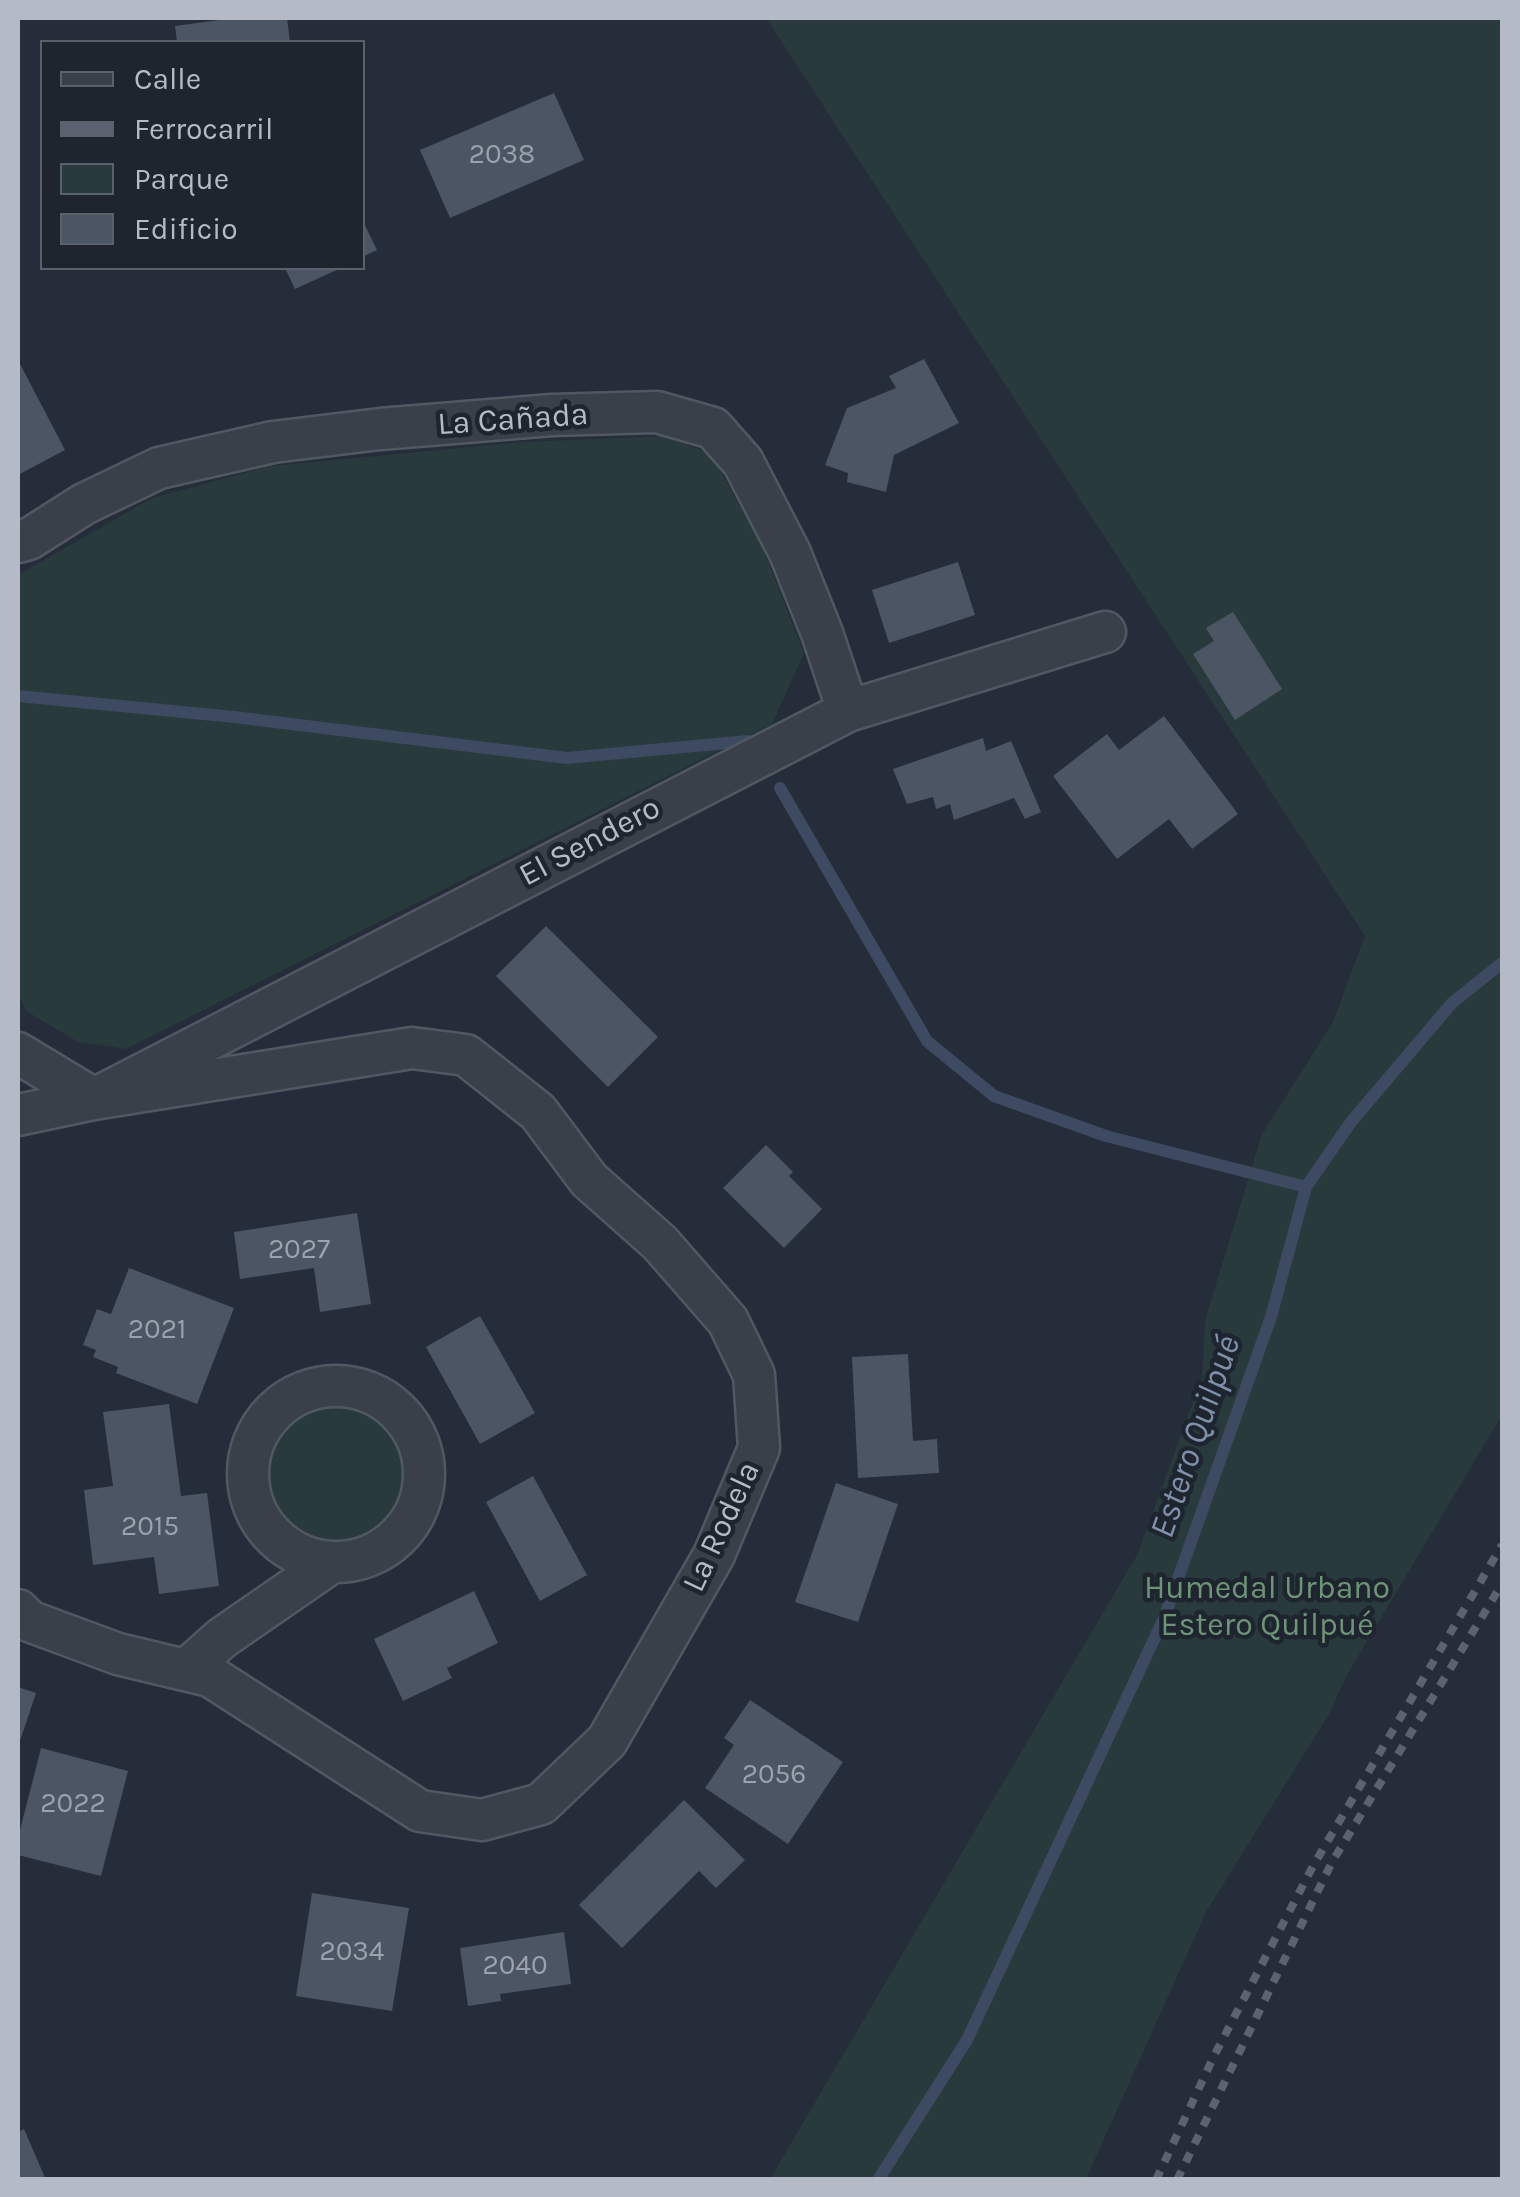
<!DOCTYPE html>
<meta charset="utf-8">
<style>
body{margin:0}
#map{position:relative;width:1520px;height:2197px;overflow:hidden;background:#252d3a;font-family:Karla,sans-serif}
canvas{display:block}
.frame{position:absolute;inset:0;border:20px solid #b5bbc6;pointer-events:none}
.legend{position:absolute;left:40px;top:40px;width:325px;height:230px;box-sizing:border-box;background:#1e252f;border:2px solid #5a616b;margin:0;padding:12px 18px;list-style:none;font-size:30px;color:#b5bbc6}
.legend li{display:flex;align-items:center;gap:20px;height:50px}
.legend b{width:50px;border:2px solid #5a616b}
</style>
<div id="map">
<canvas width="1520" height="2197"></canvas>
<div class="frame"></div>
<ul class="legend">
<li><b style="height:12px;background:#39404a"></b>Calle</li>
<li><b style="height:12px;background:#5b6371"></b>Ferrocarril</li>
<li><b style="height:28px;background:#283a3c"></b>Parque</li>
<li><b style="height:28px;background:#4c5563"></b>Edificio</li>
</ul>
</div>
<script>
const c = document.querySelector('canvas').getContext('2d');
c.lineJoin = 'round';
function fillPath(path, color) { c.fillStyle = color; c.fill(path, 'evenodd'); }
const toPath = rows => new Path2D(rows.map(r => 'M' + r).join(''));
function strokePath(path, color, width, dash) { c.strokeStyle = color; c.lineWidth = width; c.lineCap = dash ? 'butt' : 'round'; c.setLineDash(dash || []); c.stroke(path); }
function write(font, color, halo, rows, align = 'center') {
  c.font = font + ' Karla,sans-serif'; c.lineWidth = 9; c.setLineDash([]); c.textBaseline = 'middle'; c.strokeStyle = halo; c.fillStyle = color; for (const [text, x, y, turn = 0] of rows) {
    c.save(); c.translate(x, y); c.rotate((+turn || 0) * Math.PI / 180); c.textAlign = isNaN(turn) ? turn : align; if (halo) c.strokeText(text, 0, 0); c.fillText(text, 0, 0); c.restore();
  }
}
fillPath(toPath([
 [766,18,1502,18,1502,1415,1347,1675,1329,1714,1206,1912,1086,2179,770,2179,1137,1555,1202,1378,1205,1320,1262,1134,1333,1022,1365,936],
 [665,436,711,454,762,546,804,653,772,724,126,1049,78,1042,26,1011,18,994,18,575,152,498,271,466,523,442],
 '264 1471a71 71 0 1 1 142 0a71 71 0 1 1-142 0Z'
]), '#283a3c');
strokePath(toPath([
 [18,696,234,717,567,758,748,741],
 [780,788,927,1041,994,1096,1106,1136,1306,1187],
 [878,2180,967,2040,1164,1618,1271,1317,1306,1187,1351,1122,1452,1003,1502,963]
]), '#3d4a61', 12);
fillPath(toPath([
 [234,18,287,18,290,42,177,42,175,26],
 [554,93,584,160,450,218,420,150],
 [362,219,377,250,362,257],
 [285,268,341,268,295,289],
 [924,359,959,423,894,455,886,492,847,482,848,473,825,465,847,408,896,388,889,376],
 [18,360,65,450,18,475],
 [958,562,975,615,889,643,872,590],
 [1233,612,1282,689,1235,720,1193,654,1214,641,1206,628],
 [1164,716,1238,814,1192,849,1169,819,1117,859,1053,776,1107,734,1119,750],
 [983,738,986,751,1011,741,1041,812,1025,819,1014,798,954,820,950,804,936,809,933,797,907,804,893,769],
 [546,926,658,1037,608,1087,496,976],
 [766,1145,793,1172,789,1176,822,1209,784,1248,723,1188],
 [357,1213,371,1304,320,1312,314,1268,240,1279,234,1232],
 [129,1268,234,1308,197,1404,116,1373,118,1367,93,1357,96,1350,83,1345,97,1309,111,1314],
 [480,1316,535,1413,480,1444,426,1347],
 [908,1354,913,1441,937,1439,939,1473,858,1478,852,1357],
 [169,1404,181,1496,207,1493,219,1586,159,1594,154,1557,93,1565,84,1490,113,1486,103,1412],
 [533,1476,587,1575,540,1601,486,1502],
 [836,1483,898,1504,858,1622,795,1602],
 [474,1591,498,1643,447,1668,452,1678,403,1701,374,1639],
 [18,1687,36,1693,18,1747],
 [750,1700,843,1762,788,1844,705,1788,734,1745,724,1738],
 [41,1748,128,1771,101,1876,18,1855,18,1838],
 [684,1800,745,1860,716,1888,699,1871,622,1948,579,1905],
 [312,1893,409,1908,392,2011,296,1996],
 [564,1932,571,1984,500,1994,501,2001,468,2006,460,1948],
 [24,2129,46,2180,18,2180,18,2132]
]), '#4c5563');
const street = toPath([
 [18,542,29,539,84,504,159,468,273,442,380,429,552,415,657,412,713,428,743,462,790,553,822,633,848,711],
 [18,1053,94,1099,848,711,1105,632],
 [18,1115,94,1099,412,1048,466,1055,538,1112,589,1180,660,1243,728,1321,754,1375,759,1448,714,1555,607,1741,541,1804,482,1820,420,1811,210,1676,118,1654,29,1621,18,1610],
 '248 1474a88 88 0 1 1 176 0a88 88 0 1 1-176 0Z',
 [186,1670,222,1638,332,1562]
]);
strokePath(street, '#515862', 45);
strokePath(street, '#39404a', 40);
strokePath(toPath([
 [1156,2180,1214,2056,1313,1866,1502,1545],
 [1177,2180,1332,1862,1502,1584]
]), '#5b6371', 8, [10, 10]);
write('28px', '#9ba2ad', null, [
 ["2038",502,155],
 ["2027",299,1250],
 ["2021",157,1330],
 ["2015",150,1527],
 ["2056",774,1775],
 ["2022",73,1804],
 ["2034",352,1952],
 ["2040",515,1966]
]);
write('32px', '#b5bbc6', '#1e252f', [
 ["La Cañada",513,420,-4],
 ["El Sendero",590,842,-28],
 ["La Rodela",722,1527,-65]
]);
write('32px', '#6e9478', '#1e252f', [
 ["Humedal Urbano",1267,1589],
 ["Estero Quilpué",1267,1626]
]);
write('italic 35px', '#7f90aa', '#1e252f', [
 ["Estero Quilpué",1196,1437,-71]
]);
</script>
